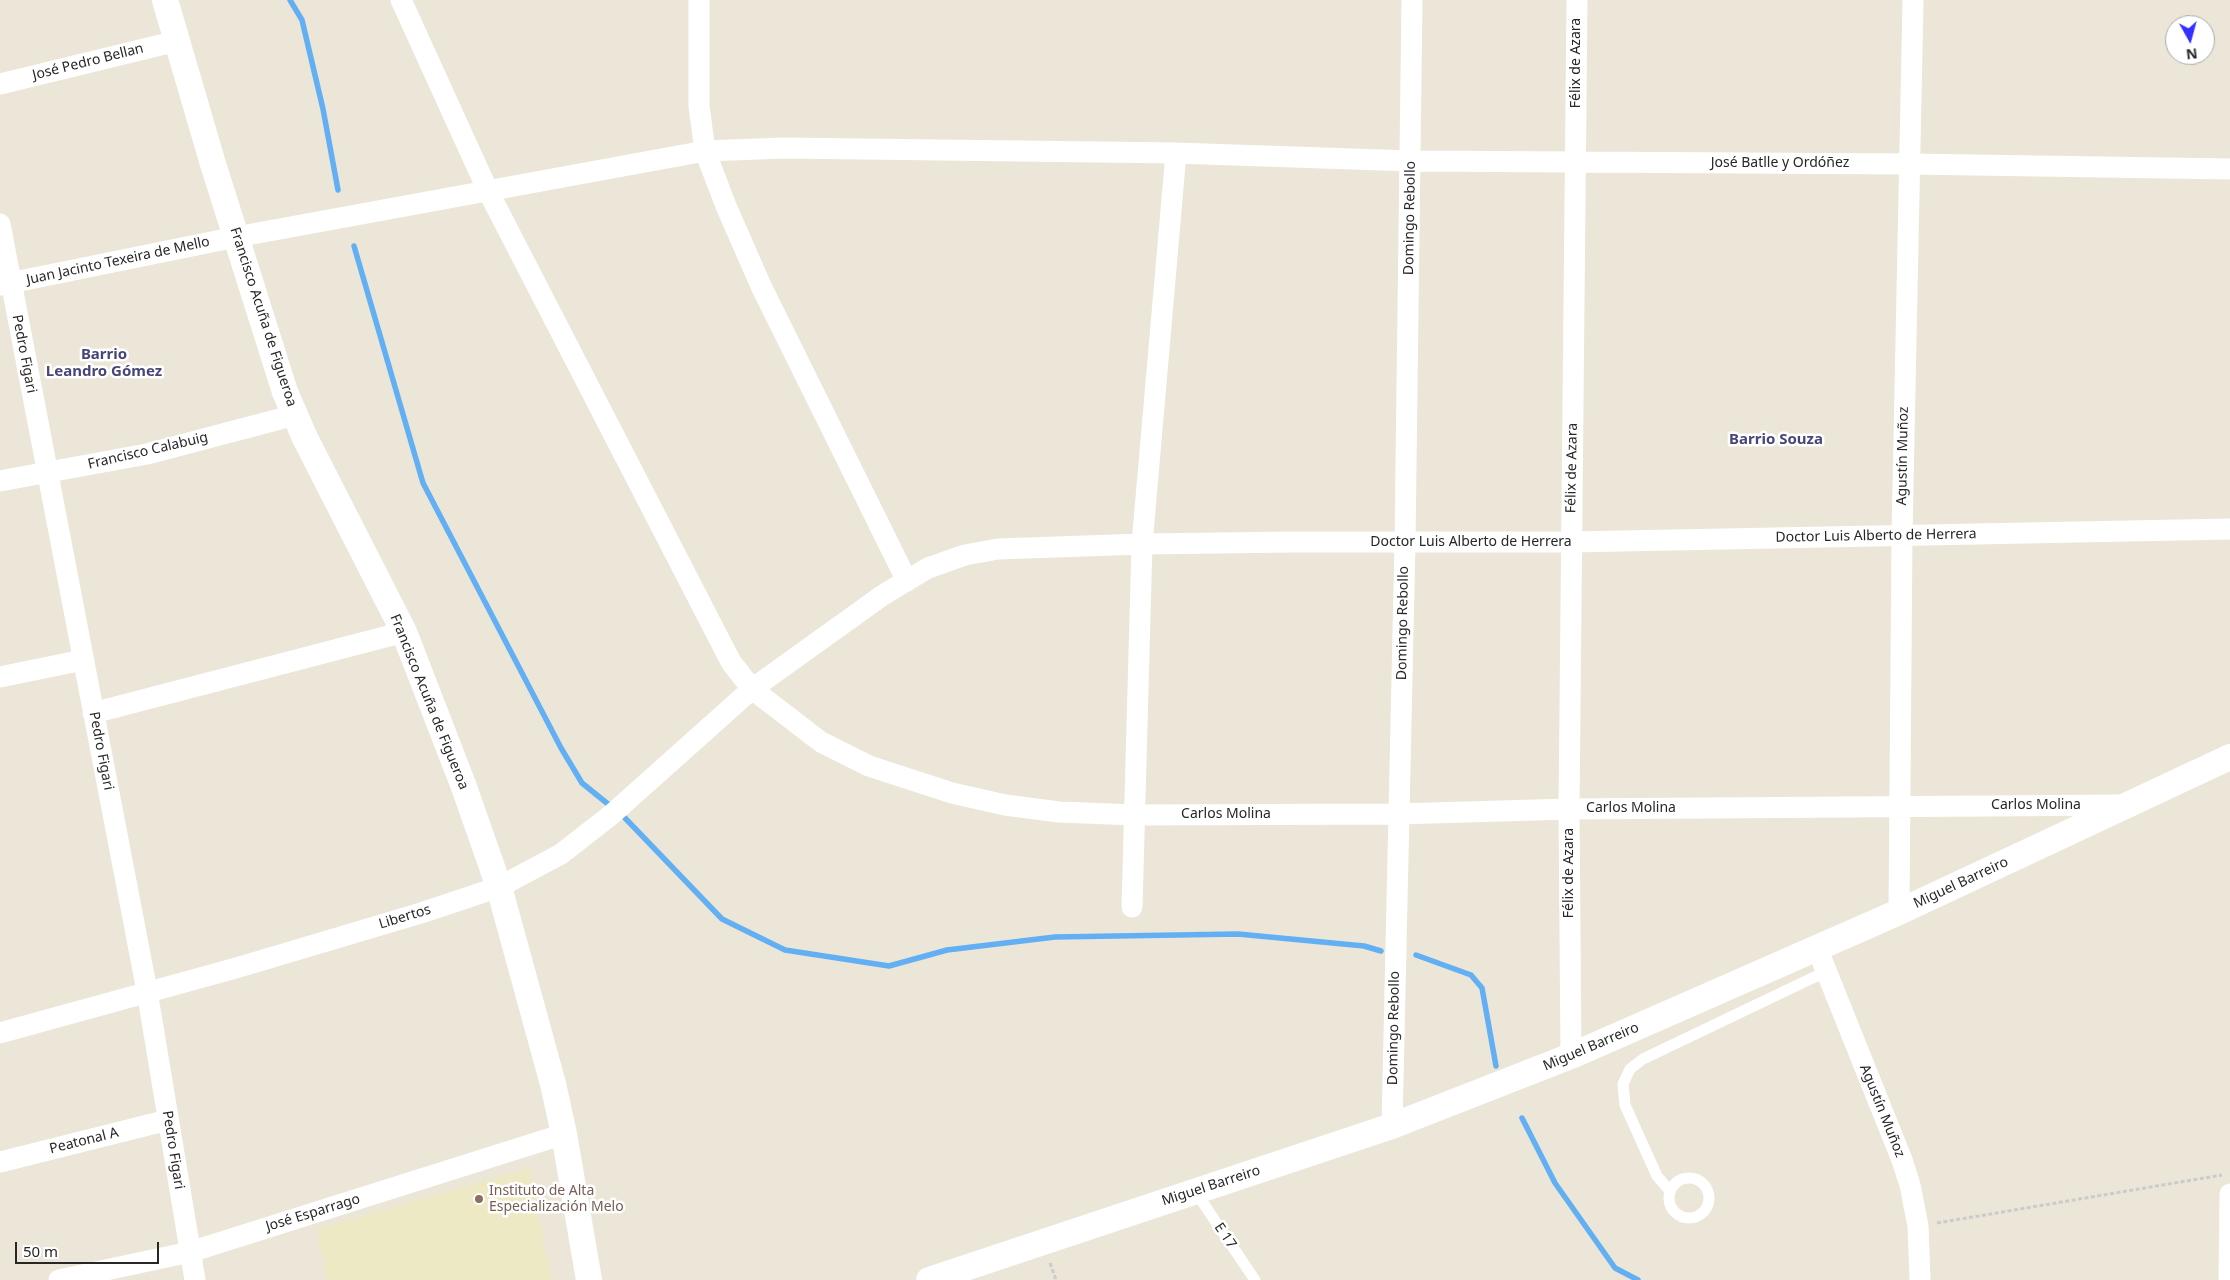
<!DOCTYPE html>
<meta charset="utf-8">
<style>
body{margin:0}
#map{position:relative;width:2230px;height:1280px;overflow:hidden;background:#ebe6d7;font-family:"Noto Sans",sans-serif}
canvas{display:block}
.north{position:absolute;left:2165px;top:15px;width:50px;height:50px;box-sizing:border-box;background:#fff;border:1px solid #a9a9a9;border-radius:50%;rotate:173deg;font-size:14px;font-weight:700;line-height:20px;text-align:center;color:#272727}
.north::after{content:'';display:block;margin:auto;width:18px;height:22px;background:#3430ff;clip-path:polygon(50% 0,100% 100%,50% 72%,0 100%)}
.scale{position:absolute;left:15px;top:1242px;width:144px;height:22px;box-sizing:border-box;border:2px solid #272727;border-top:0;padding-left:6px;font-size:15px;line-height:18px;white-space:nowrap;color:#272727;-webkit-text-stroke:4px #fff;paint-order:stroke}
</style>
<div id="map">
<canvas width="2230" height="1280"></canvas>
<div class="north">N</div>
<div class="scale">50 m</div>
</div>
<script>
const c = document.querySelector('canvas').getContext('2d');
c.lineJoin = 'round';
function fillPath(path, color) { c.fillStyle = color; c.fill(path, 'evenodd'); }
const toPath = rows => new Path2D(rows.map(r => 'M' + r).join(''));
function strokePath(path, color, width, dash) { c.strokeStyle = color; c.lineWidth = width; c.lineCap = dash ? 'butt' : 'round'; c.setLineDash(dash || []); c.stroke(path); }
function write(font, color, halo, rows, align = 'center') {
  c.font = font + ' "Noto Sans",sans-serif'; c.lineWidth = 5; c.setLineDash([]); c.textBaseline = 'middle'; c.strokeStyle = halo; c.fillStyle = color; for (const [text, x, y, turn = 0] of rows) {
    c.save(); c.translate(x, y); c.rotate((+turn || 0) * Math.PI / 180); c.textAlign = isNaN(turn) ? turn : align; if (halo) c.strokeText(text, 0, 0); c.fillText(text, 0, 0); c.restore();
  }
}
fillPath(toPath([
 [529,1168,552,1280,327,1280,317,1229]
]), '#eee9c5');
strokePath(toPath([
 [290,0,302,20,323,109,338,190],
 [354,246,423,483,561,748,582,783,608,804],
 [625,818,722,919,785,950,889,966,947,950,1055,937,1238,934,1364,946,1381,951],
 [1416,955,1471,975,1482,988,1496,1066],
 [1522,1118,1555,1183,1615,1268,1638,1280]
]), '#63aff3', 5.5);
strokePath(toPath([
 [1937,1223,2222,1175],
 [1050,1263,1056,1280]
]), '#cbcbcb', 3, [4, 2.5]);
strokePath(toPath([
 '1669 1198a20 20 0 1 1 40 0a20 20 0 1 1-40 0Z',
 [1195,1191,1255,1280],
 [1670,1191,1657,1176,1625,1105,1623,1084,1630,1069,1643,1059,1827,971]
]), '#fff', 11);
strokePath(toPath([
 [401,0,488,191,731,662,752,689,821,742,869,766,952,793,1005,805,1059,812,1135,815,1398,814,1569,809,2125,805],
 [699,0,699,106,705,151,726,206,761,286,907,581],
 [0,84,177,41],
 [0,224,147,991,195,1280],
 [0,285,236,237,705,151,784,148,1176,153,1411,161,1909,164,2230,169],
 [0,481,147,454,295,415],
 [0,677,83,660],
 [93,713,404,632],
 [1132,907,1142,544,1176,153],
 [1899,912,1902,535,1913,0],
 [1817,948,1902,1160,1910,1185,1918,1226,1920,1280],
 [0,1033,236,968,421,913,499,887,561,854,611,815,752,689,883,595,928,568,965,555,998,549,1142,544,1292,542,1571,542,2230,529],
 [1571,1056,1569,809,1577,0],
 [1392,1126,1405,543,1412,0],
 [0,1162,168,1120],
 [59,1280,190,1252,564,1134],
 [2229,1280,2230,1194]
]), '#fff', 21);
strokePath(toPath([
 [165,0,213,164,285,392,305,438,404,632,464,787,499,887,553,1084,564,1134,589,1280],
 [929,1280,1392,1126,1571,1056,1899,912,2230,757]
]), '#fff', 26);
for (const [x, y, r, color] of [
 [479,1199,5,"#8d6e63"]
]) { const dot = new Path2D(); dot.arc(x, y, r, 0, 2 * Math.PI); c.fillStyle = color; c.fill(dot); strokePath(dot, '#fff', 2); }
write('14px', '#272727', '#fff', [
 ["José Pedro Bellan",88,62,-14],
 ["Félix de Azara",1576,63,-90],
 ["José Batlle y Ordóñez",1780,163],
 ["Domingo Rebollo",1410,218,-89],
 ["Juan Jacinto Texeira de Mello",118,261,-12],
 ["Francisco Acuña de Figueroa",263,317,72],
 ["Pedro Figari",24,354,79],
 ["Francisco Calabuig",148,451,-13],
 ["Agustín Muñoz",1903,456,-89],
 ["Félix de Azara",1572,468,-89],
 ["Doctor Luis Alberto de Herrera",1876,536,-1],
 ["Doctor Luis Alberto de Herrera",1471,542],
 ["Domingo Rebollo",1403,623,-89],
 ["Francisco Acuña de Figueroa",429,702,68],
 ["Pedro Figari",101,751,79],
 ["Carlos Molina",2036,805],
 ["Carlos Molina",1631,808],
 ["Carlos Molina",1226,814],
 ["Félix de Azara",1569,873,-90],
 ["Miguel Barreiro",1961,883,-25],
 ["Libertos",405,917,-17],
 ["Domingo Rebollo",1394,1028,-89],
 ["Miguel Barreiro",1591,1047,-23],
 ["Agustín Muñoz",1882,1111,68],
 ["Peatonal A",84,1141,-14],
 ["Pedro Figari",173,1150,81],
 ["Miguel Barreiro",1211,1186,-18],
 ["José Esparrago",313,1213,-17],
 ["E 17",1225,1236,56]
]);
write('14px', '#785e54', '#fff', [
 ["Instituto de Alta",489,1191],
 ["Especialización Melo",489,1207]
], 'left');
write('bold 15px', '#474679', '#fff', [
 ["Barrio",104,355],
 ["Leandro Gómez",104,372],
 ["Barrio Souza",1776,440]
]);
</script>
